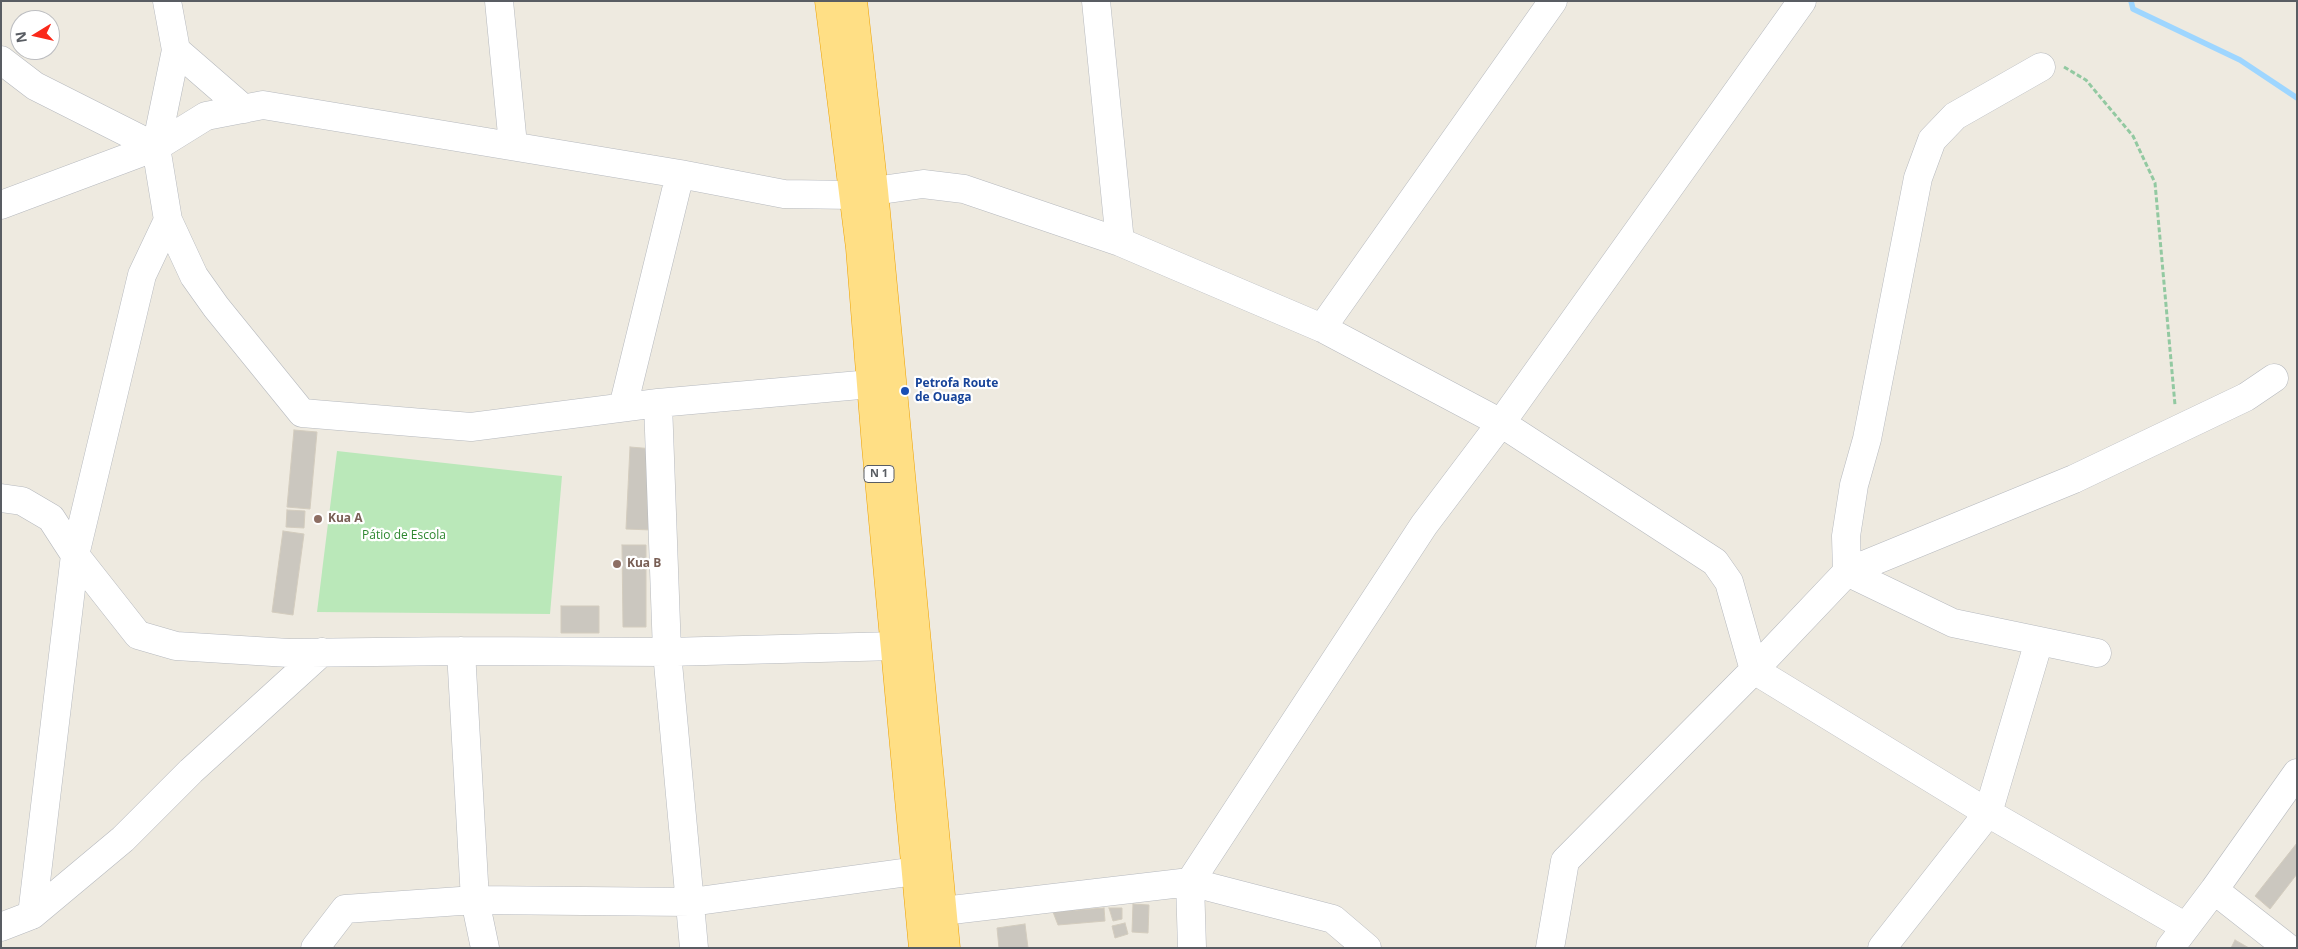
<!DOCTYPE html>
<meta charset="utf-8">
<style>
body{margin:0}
#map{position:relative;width:2298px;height:949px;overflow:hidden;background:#eeeae0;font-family:"Open Sans",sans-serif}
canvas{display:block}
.frame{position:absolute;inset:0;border:2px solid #595d63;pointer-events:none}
.north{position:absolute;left:10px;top:10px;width:50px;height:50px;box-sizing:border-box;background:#fff;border:1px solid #bdbec1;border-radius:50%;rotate:261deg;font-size:14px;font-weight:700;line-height:20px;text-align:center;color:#595d63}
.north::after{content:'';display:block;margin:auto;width:18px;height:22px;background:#fa291a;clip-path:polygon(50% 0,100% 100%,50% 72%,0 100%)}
</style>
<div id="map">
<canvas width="2298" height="949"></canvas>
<div class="frame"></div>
<div class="north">N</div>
</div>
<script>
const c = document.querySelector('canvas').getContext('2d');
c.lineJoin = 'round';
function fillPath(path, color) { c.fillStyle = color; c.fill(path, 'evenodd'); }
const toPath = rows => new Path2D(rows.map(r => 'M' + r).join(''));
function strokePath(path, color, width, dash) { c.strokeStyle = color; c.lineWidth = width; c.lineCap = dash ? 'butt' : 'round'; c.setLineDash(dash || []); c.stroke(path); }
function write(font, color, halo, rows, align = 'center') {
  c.font = font + ' "Open Sans",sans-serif'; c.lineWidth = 4.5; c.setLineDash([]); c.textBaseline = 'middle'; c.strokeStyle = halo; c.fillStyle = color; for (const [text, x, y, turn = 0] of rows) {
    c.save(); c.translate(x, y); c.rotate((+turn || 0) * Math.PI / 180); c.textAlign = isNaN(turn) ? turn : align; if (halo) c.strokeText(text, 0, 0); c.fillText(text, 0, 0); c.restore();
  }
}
fillPath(toPath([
 [337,451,562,476,550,614,317,612]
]), '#bae8b9');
strokePath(toPath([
 [2131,1,2133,9,2240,60,2297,98]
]), '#9ed6ff', 5.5);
const building = toPath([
 [294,430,317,432,310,509,287,507,294,430],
 [630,447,654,449,651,530,626,529,630,447],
 [287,510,305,511,304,528,286,527,287,510],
 [283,531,304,534,293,615,272,612,283,531],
 [622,545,646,545,646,627,623,627,622,545],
 [561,606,599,606,599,633,561,633,561,606],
 [2297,843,2297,874,2270,909,2255,896,2297,843],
 [1133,904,1149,905,1148,933,1132,932,1133,904],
 [1104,908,1105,921,1058,925,1053,912,1104,908],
 [1109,908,1122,908,1122,919,1113,921,1109,908],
 [1125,923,1128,934,1115,938,1112,926,1125,923],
 [1025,924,1028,948,999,948,997,928,1025,924],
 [2235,940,2249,948,2231,948,2235,940]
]);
fillPath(building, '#cbc7bf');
strokePath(building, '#d3ccbe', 1);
const minor = toPath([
 [167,1,176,50,156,147,168,220,194,276,216,307,302,413,471,427,658,403,871,384],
 [499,1,513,145],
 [1096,1,1120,242],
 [176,50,244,109],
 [1,60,35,86,156,147],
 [2041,67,1955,116,1932,140,1918,178,1867,439,1854,485,1846,536,1847,572,1953,623,2097,653],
 [874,191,923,184,964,189,1120,242,1322,328,1501,423,1715,562,1729,582,1754,670,1988,813,2186,927],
 [1,205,156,147,206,116,263,105,680,174,784,194,854,195],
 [1322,328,1553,1],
 [658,403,667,652,694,948],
 [623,407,680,174],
 [1,498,22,501,51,518,75,555,138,635,176,646,289,653,461,651,667,652,896,646],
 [461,651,475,900,485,948],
 [2214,890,2288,948],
 [943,911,1190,882,1333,919,1367,948],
 [32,915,75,555,142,275,168,220],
 [1,927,32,915,123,839,191,771,322,652],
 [315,948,345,909,475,900,691,902,916,871],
 [1192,948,1190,882,1424,525,1501,423,1802,1],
 [1550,948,1565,861,1754,670,1847,572,2074,479,2246,397,2274,378],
 [1882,948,1988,813,2039,641],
 [2170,948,2214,890,2297,773]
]);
const highway = toPath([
 [829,1,860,248,876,446,923,948],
 [853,1,874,191,946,948]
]);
strokePath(minor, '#b6b9be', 29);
strokePath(highway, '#eda100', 29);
strokePath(toPath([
 [2064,67,2086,80,2133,136,2155,183,2175,405]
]), '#92c9a1', 3, [5, 2.5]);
strokePath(minor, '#fff', 28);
strokePath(highway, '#ffdf85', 28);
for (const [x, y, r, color] of [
 [905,391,5,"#1a4fb4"],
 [318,519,5,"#8d6e63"],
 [617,564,5,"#8d6e63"]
]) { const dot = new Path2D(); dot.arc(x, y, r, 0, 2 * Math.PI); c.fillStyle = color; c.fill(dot); strokePath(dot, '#fff', 2); }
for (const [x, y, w] of [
 [879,474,30]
]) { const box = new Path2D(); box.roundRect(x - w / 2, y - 8.5, w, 17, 4); c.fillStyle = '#fff'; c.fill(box); strokePath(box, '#595d63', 1); }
write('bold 11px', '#595d63', null, [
 ["N 1",879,474]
]);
write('bold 12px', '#164399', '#fff', [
 ["Petrofa Route",915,384],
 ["de Ouaga",915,398]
], 'left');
write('bold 12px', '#785e54', '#fff', [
 ["Kua A",328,519],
 ["Kua B",627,564]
], 'left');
write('12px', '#2d872f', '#fff', [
 ["Pátio de Escola",404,536]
]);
</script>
